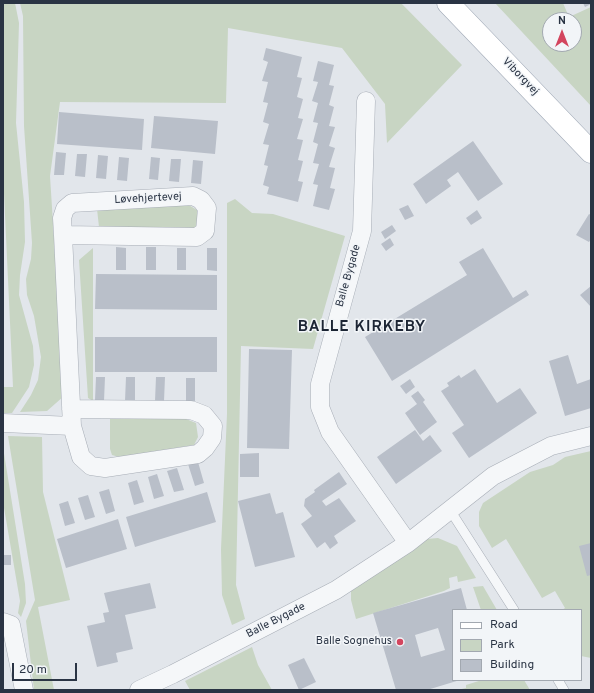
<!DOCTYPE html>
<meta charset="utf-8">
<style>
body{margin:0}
#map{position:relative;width:594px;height:693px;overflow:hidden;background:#e2e6eb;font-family:Overpass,sans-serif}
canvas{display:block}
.frame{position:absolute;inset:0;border:4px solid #2a3444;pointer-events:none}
.legend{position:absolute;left:452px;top:609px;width:130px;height:72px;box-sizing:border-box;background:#f2f5f8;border:1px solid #a2a8b0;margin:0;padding:5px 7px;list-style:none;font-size:12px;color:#2a3444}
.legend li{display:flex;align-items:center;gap:8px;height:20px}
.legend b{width:20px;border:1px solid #a2a8b0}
.north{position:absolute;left:542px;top:12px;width:40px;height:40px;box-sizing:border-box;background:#f2f5f8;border:1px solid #a2a8b0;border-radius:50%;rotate:0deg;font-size:11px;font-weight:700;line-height:16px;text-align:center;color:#2a3444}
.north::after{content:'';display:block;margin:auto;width:14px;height:18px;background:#d3455e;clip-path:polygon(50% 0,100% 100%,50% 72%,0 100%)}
.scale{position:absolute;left:12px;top:663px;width:65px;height:18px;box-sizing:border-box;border:2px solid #2a3444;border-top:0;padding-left:5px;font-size:12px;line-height:14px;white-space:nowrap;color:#2a3444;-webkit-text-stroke:3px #f2f5f8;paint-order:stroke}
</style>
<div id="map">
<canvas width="594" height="693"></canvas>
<div class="frame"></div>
<ul class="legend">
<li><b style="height:5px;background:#fff"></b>Road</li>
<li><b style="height:11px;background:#c8d5c3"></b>Park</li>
<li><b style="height:11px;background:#b9bfc9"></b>Building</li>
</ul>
<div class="north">N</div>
<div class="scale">20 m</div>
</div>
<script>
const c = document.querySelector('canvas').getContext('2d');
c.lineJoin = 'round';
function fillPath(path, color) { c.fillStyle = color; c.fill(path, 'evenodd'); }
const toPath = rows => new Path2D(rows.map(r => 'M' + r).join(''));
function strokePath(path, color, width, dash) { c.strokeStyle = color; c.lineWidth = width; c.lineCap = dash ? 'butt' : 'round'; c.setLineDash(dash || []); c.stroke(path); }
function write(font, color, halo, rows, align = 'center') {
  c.font = font + ' Overpass,sans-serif'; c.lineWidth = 3; c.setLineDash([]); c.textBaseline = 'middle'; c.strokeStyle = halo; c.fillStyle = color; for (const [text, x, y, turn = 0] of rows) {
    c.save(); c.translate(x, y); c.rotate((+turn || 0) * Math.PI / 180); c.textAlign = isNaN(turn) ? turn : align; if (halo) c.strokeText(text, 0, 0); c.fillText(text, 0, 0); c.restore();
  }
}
fillPath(toPath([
 [3,3,15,3,19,23,16,123,24,202,25,242,20,275,19,295,33,346,34,365,29,387,12,413,3,413,3,387,13,387,3,172,4,9],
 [20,3,401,3,462,65,387,143,385,104,342,48,228,28,226,103,60,102,50,176,64,396,47,411,20,412,31,395,38,380,41,357,34,316,27,295,26,279,31,259,32,243,24,126,23,16],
 [495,3,563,3,569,17,591,7,591,106],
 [550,20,574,20,574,44,550,44],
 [235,199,252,213,273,214,345,236,313,349,241,346,236,585,245,619,232,625,222,595,221,549,227,414,227,203],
 [187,204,197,210,199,224,194,228,99,227,97,209],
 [93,248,93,401,88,398,79,260],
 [110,419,186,419,196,423,198,437,194,445,119,457,112,455,110,449],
 [8,436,42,437,43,492,70,600,38,607,54,690,34,690,26,621,35,600],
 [3,447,25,584,26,603,21,617,18,613,20,601,3,502],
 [591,451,591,658,581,656,581,610,562,610,565,608,555,591,542,598,506,539,492,548,479,526,479,512,483,503,530,472,553,465,565,457],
 [438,538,457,546,476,578,458,582,457,576,449,578,450,588,444,591,356,619,351,600,351,591,427,539],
 [483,586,497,610,481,610,473,587],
 [252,647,258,665,272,690,190,690,185,681],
 [482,680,524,680,530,690,457,690,466,688,466,685]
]), '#c8d5c3');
fillPath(toPath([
 [583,3,591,3,591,4,585,7],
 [266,48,302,57,297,77,302,78,297,97,303,99,298,118,303,119,297,139,303,140,298,160,303,161,298,181,303,182,298,202,267,194,269,187,263,185,268,166,264,165,269,145,263,144,269,124,263,122,268,103,263,102,268,82,262,81,268,62,263,60],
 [318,61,334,65,329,85,334,86,329,105,334,107,329,126,335,127,329,146,335,148,329,167,335,168,330,188,335,189,329,210,313,206,318,185,313,184,319,164,313,163,318,144,313,142,318,123,313,122,318,103,312,101,318,82,313,81],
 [59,112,144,119,142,150,57,144],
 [154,116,218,121,215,154,151,148],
 [473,141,503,184,478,201,458,172,447,180,451,186,426,204,413,184],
 [56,152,66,153,64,175,54,175],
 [77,154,87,154,85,177,75,176],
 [98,155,108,156,106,179,96,178],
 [119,157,129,158,127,181,117,180],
 [151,157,160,158,158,180,149,179],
 [171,159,181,159,179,182,169,181],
 [193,160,203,161,201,184,191,183],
 [408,205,414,216,405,220,399,209],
 [477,210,482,218,471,225,466,218],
 [589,214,591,215,591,239,589,242,576,235],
 [392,225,396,231,385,239,381,232],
 [390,238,394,245,386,251,381,244],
 [116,247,126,248,126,270,116,270],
 [146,247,156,247,156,270,146,270],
 [177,248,186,248,186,270,177,270],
 [207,248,217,248,217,271,207,270],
 [483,248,513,298,526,290,529,295,392,381,365,337,467,275,459,262],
 [96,274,217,275,217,310,95,309],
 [591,286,591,307,580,295],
 [95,337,217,337,217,372,95,372],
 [249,349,292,350,289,449,247,448],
 [568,355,577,384,591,379,591,408,565,416,549,361],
 [475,369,497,403,520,388,537,413,469,458,452,433,464,425,441,391,449,386,447,383,459,375,461,378],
 [96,377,105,377,104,401,95,400],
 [126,377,135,377,135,401,125,401],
 [156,377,165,377,164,401,155,401],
 [186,378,195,378,195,401,186,401],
 [410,379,415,387,406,394,400,386],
 [418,391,425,400,423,402,437,422,420,435,405,413,417,404,411,396],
 [415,430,423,441,430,435,442,451,396,484,377,457],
 [259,453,259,477,240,477,240,454],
 [198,462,204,483,195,486,188,464],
 [177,468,184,490,174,492,167,471],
 [339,472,347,484,322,501,326,506,339,498,356,521,334,536,338,543,330,549,325,542,317,548,301,524,312,516,304,506,305,499,315,492,314,490],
 [157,474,164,496,154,499,148,477],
 [137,480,144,502,134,505,128,483],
 [109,489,115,511,106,514,99,492],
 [207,492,216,522,135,547,126,517],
 [270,493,276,514,283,512,295,557,255,567,238,501],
 [88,495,95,517,85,520,78,498],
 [68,501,75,523,65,526,59,504],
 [118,519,127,549,66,568,57,539],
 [591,543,591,575,587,576,579,546],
 [3,555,11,555,11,565,3,565],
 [150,583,156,608,125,615,133,649,116,653,118,662,97,667,87,626,105,622,103,613,109,612,104,593],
 [461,588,467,610,453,610,453,680,460,680,427,690,396,690,373,613],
 [438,628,445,650,421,657,415,635],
 [304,658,316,682,299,690,288,665]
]), '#b9bfc9');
const service = toPath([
 [450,510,514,610],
 [558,680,564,690]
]);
const minor = toPath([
 [366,101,362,231,320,384,320,407,330,432,408,543],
 [71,409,191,410,204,415,213,426,212,438,205,448,198,454,105,468,91,466,81,457,72,426],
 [3,423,72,426,63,235,62,218,65,209,72,203,193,196,201,200,207,208,205,231,197,237,63,235],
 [3,622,11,625,24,690],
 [139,690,173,674,336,590,408,543,493,476,551,446,591,436]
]);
const primary = toPath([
 [448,3,591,152]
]);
strokePath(service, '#a7adb6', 10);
strokePath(minor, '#a7adb6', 19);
strokePath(primary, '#a1aab7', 23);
strokePath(service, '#f5f7f9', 9);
strokePath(minor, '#f5f7f9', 18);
strokePath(primary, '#fff', 22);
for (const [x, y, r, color] of [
 [400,642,4,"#d3455e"]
]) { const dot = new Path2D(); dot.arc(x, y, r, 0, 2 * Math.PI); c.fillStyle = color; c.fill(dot); strokePath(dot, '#f2f5f8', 1.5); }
write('11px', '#2a3444', '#f2f5f8', [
 ["Viborgvej",520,77,46],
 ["Løvehjertevej",148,199,-3],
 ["Balle Bygade",349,276,-74],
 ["Balle Bygade",276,621,-27]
]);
write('11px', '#2a3444', '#f2f5f8', [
 ["Balle Sognehus",392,642]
], 'right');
c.letterSpacing = '1px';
write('bold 15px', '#1c2534', '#f2f5f8', [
 ["BALLE KIRKEBY",362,328]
]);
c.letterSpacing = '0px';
</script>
